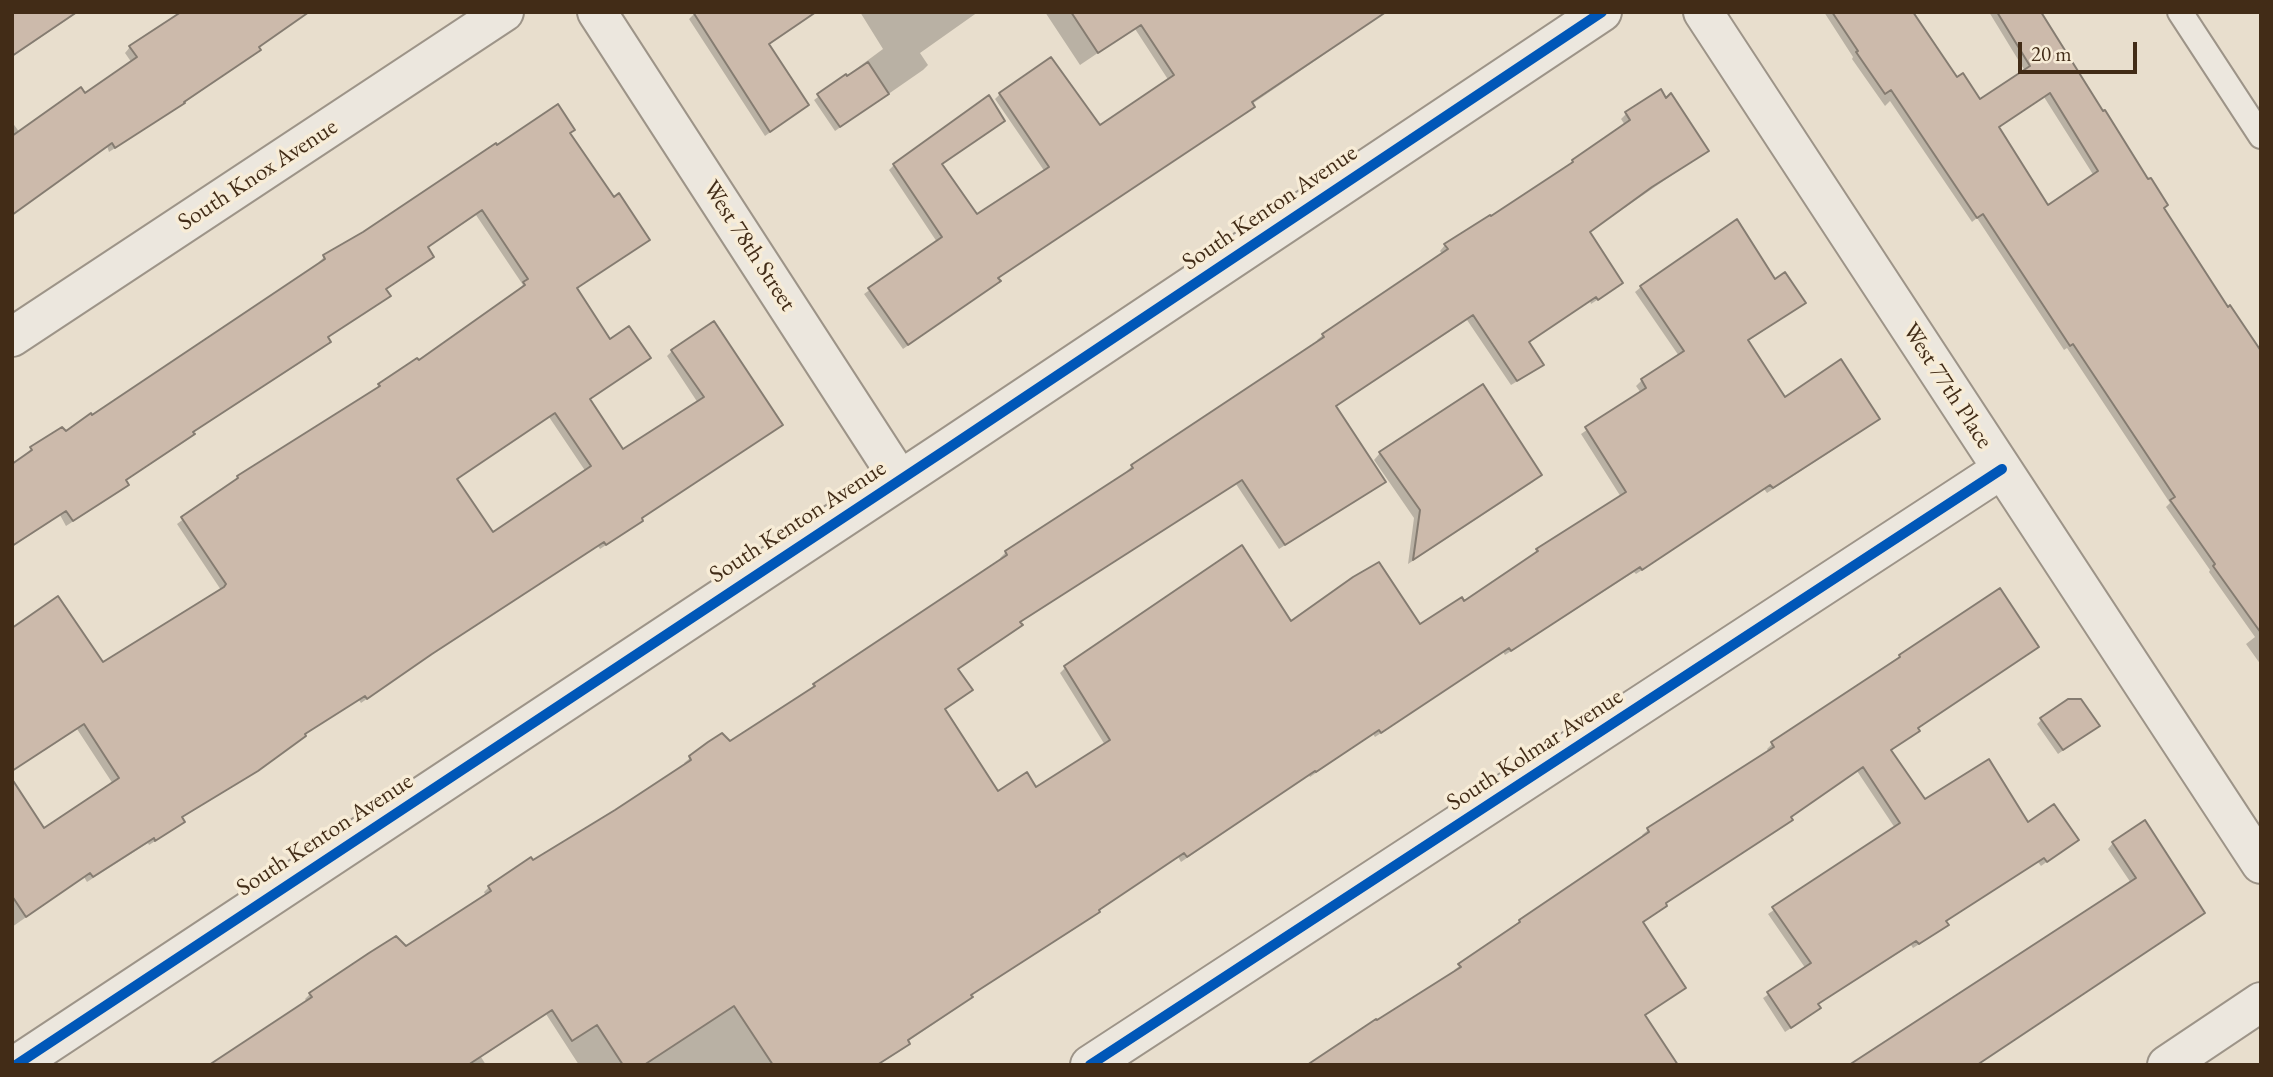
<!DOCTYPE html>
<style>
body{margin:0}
#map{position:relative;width:2273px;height:1077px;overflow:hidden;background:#e8decd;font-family:"EB Garamond",serif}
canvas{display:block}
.frame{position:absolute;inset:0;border:14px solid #422c17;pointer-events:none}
.scale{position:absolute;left:2018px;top:42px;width:119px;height:32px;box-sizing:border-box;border:4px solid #422c17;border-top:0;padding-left:9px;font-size:21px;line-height:24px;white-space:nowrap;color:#422c17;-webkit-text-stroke:5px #f7ecd7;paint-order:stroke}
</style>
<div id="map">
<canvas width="2273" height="1077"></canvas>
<div class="frame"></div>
<div class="scale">20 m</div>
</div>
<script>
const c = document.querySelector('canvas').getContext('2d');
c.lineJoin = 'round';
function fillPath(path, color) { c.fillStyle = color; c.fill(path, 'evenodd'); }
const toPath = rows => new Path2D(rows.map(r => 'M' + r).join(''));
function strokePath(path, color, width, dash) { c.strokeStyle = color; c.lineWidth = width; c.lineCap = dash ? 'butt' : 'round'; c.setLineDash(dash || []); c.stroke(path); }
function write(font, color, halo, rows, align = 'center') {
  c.font = font + ' "EB Garamond",serif'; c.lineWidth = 7; c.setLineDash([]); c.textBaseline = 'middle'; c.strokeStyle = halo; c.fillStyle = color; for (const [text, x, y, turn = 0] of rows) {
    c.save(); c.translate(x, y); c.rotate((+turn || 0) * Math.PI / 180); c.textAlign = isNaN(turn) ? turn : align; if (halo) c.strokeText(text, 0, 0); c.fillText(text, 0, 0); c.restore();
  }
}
fillPath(toPath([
 [12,12,78,12,12,57],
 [696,12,816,12,767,45,801,110,765,136,689,19],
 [860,12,978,12,920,53,928,65,923,70,835,131,814,100,883,49],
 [1045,12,1115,12,1129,32,1080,65],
 [1386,12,997,279,993,286,903,349,864,294,937,242,889,170,894,165,1003,121,940,165,976,216,1045,172,995,99,1000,94,1051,59,1099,127,1169,81,1126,15],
 [1824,12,1911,12,1956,79,1980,101,2025,71,1989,12,2039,12,2261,361,2261,665,2246,644,2255,637,2209,572,2210,570,2166,507,2170,503,2067,348,2064,350,1977,218,1972,222,1890,101,1885,106,1852,59,1853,57],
 [2044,97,2094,176,2048,207,1998,128],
 [130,47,258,48,259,50,177,108,109,152,107,146,12,215,12,122,20,133,85,96,132,63,125,53],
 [1626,114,1707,151,1588,233,1615,288,1591,304,1590,301,1527,343,1541,365,1536,370,1511,385,1467,320,1335,407,1383,482,1378,487,1279,549,1236,484,1019,623,1021,625,1015,631,956,670,937,713,997,793,1036,790,1105,745,1060,673,1065,668,1290,623,1419,626,1464,603,1537,551,1621,497,1581,434,1641,393,1636,386,1642,380,1679,356,1635,292,1641,287,1774,281,1804,303,1747,342,1785,399,1878,419,1873,424,1767,493,1764,489,1636,574,1634,572,1505,655,1503,652,1375,737,1373,734,1310,777,1309,775,1181,862,1178,857,1098,911,1093,917,970,996,966,1002,907,1042,908,1043,903,1049,878,1065,579,1065,546,1014,481,1057,486,1065,212,1065,307,1002,305,999,310,994,405,948,486,896,484,892,489,887,533,862,686,765,684,763,690,758,709,743,730,743,809,690,1002,560,1000,558,1006,552,1128,473,1127,471,1132,466,1318,342,1317,340,1323,335,1443,255,1440,251,1445,245,1566,168,1625,125,1621,119],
 [568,134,613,199,648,240,575,289,609,341,649,358,588,400,623,451,698,403,667,356,672,351,780,425,640,519,635,526,600,549,598,546,424,659,361,703,359,700,303,735,298,742,250,776,181,818,183,822,177,827,149,845,148,843,87,882,84,877,12,927,12,782,43,830,113,784,77,729,44,751,12,702,102,665,221,590,177,524,238,478,374,391,379,385,418,362,520,291,519,289,523,285,476,215,426,248,432,257,426,263,385,290,326,338,329,342,323,348,192,433,187,440,125,481,127,485,122,490,66,526,60,515,12,547,12,466,27,456,26,454,31,449,66,433,91,417,320,264,319,262,324,257,497,148],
 [549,417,586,472,493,534,455,480],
 [1380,453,1540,475,1533,482,1408,564,1414,518,1374,460],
 [2037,647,1916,729,1913,736,1889,751,1924,801,2027,824,2077,840,2041,866,2038,862,1945,922,1947,925,1942,930,1913,948,1911,945,1817,1005,1819,1008,1814,1013,1785,1032,1763,998,1806,969,1768,914,1895,828,1857,771,1790,818,1786,825,1664,904,1660,911,1642,923,1678,993,1644,1016,1456,972,1454,970,1520,921,1644,838,1642,835,1648,830,1769,752,1767,749,1772,744,1900,656],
 [2042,719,2098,726,2058,754,2037,724],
 [2113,843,2203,913,1976,1065,2131,883,2108,849]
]), '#0003');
const building = toPath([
 [12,12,77,12,12,56,12,12],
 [181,12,309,12,259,47,261,50,184,102,185,103,115,148,112,143,12,215,12,136,81,87,85,93,137,57,129,46,181,12],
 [693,12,816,12,769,44,809,105,770,132,693,12],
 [1071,12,1386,12,1252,102,1255,107,998,278,1001,281,908,345,868,288,942,237,893,164,989,95,1005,121,942,164,977,214,1049,167,999,93,1051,57,1100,125,1174,75,1141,25,1098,53,1071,12],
 [1832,12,1913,12,1957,77,1963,73,1980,99,2030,66,1997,12,2041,12,2103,111,2105,110,2148,179,2151,178,2168,205,2164,208,2228,307,2230,305,2261,351,2261,633,2213,566,2215,564,2170,500,2175,497,2073,344,2070,346,1983,214,1977,218,1891,90,1885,94,1856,52,1858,51,1832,12],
 [2050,93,2098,171,2048,205,1999,127,2050,93],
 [868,62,889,94,840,127,817,94,846,74,847,76,868,62],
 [1661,89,1666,98,1671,93,1709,151,1652,187,1590,232,1623,283,1598,300,1596,297,1529,342,1544,365,1517,381,1473,315,1336,406,1386,482,1285,545,1242,480,1020,622,1023,625,958,669,973,690,945,709,998,791,1027,772,1036,787,1110,740,1064,666,1242,545,1291,621,1353,577,1379,562,1420,624,1462,597,1464,601,1538,551,1536,549,1626,492,1585,427,1646,388,1641,379,1684,351,1640,286,1737,219,1775,279,1785,272,1806,303,1748,340,1785,397,1841,359,1880,419,1773,488,1770,485,1642,570,1640,567,1511,651,1509,648,1381,733,1379,730,1316,772,1315,771,1187,857,1184,853,1099,910,1100,912,971,995,973,997,908,1040,910,1044,877,1065,773,1065,734,1006,644,1065,623,1065,597,1025,572,1041,552,1010,468,1065,209,1065,312,997,309,993,369,953,396,936,406,946,491,891,488,886,531,857,533,860,615,810,691,760,689,756,708,742,722,733,730,741,815,686,813,684,1007,555,1005,551,1133,468,1131,465,1324,337,1322,334,1448,249,1444,244,1490,215,1491,216,1573,162,1572,160,1630,120,1625,112,1661,89],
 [558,104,575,130,570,133,614,197,619,193,650,240,577,288,610,339,629,326,651,358,590,399,623,449,704,397,671,350,714,321,783,425,642,518,643,521,606,545,604,542,432,654,367,699,365,696,305,734,306,736,258,771,182,817,185,822,155,841,154,838,93,877,90,873,26,917,12,896,12,779,44,828,119,778,84,724,12,771,12,628,58,596,103,662,224,587,226,584,181,517,238,478,237,476,380,386,378,384,417,358,419,360,525,285,523,282,528,279,482,210,428,247,434,257,386,289,391,296,328,337,331,342,193,432,195,434,126,480,129,485,73,521,66,511,12,546,12,464,32,450,30,447,62,427,66,431,91,413,92,415,325,259,323,255,363,232,496,143,497,145,558,104],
 [555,413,591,466,493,532,457,479,555,413],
 [1483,384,1542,475,1413,560,1420,510,1379,452,1483,384],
 [2000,588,2039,647,1918,728,1920,731,1891,750,1925,799,1989,759,2028,822,2054,804,2079,840,2047,862,2044,858,1946,921,1949,925,1919,944,1916,941,1818,1004,1821,1008,1791,1028,1767,992,1811,963,1772,907,1900,823,1863,767,1791,817,1793,820,1666,903,1667,906,1643,922,1686,988,1645,1015,1678,1065,1307,1065,1376,1019,1377,1020,1461,967,1458,964,1520,922,1519,920,1649,832,1647,828,1774,747,1771,742,1900,657,1899,655,2000,588],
 [2068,699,2081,699,2100,726,2063,750,2040,718,2068,699],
 [2145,820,2205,913,1977,1065,1849,1065,2136,878,2112,842,2145,820]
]);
fillPath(building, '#ccbaab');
strokePath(building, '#857c71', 2);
const service = toPath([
 [2180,12,2261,136]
]);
const minor = toPath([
 [597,12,900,480],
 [1703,12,2261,864],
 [12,337,504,12],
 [16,1065,950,447,1602,12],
 [1090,1065,2002,469],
 [2167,1065,2261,1002]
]);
strokePath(service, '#9d9488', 28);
strokePath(minor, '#9d9488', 42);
strokePath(service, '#ece7de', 24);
strokePath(minor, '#ece7de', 38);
strokePath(toPath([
 [16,1065,950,447,1602,12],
 [1090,1065,2002,469]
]), '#0057b8', 10);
write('24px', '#422c17', '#f7ecd7', [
 ["South Knox Avenue",258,175,-33],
 ["South Kenton Avenue",1270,208,-34],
 ["West 78th Street",749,246,57],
 ["West 77th Place",1947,386,57],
 ["South Kenton Avenue",798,522,-33],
 ["South Kolmar Avenue",1535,750,-33],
 ["South Kenton Avenue",325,835,-33]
]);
</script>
